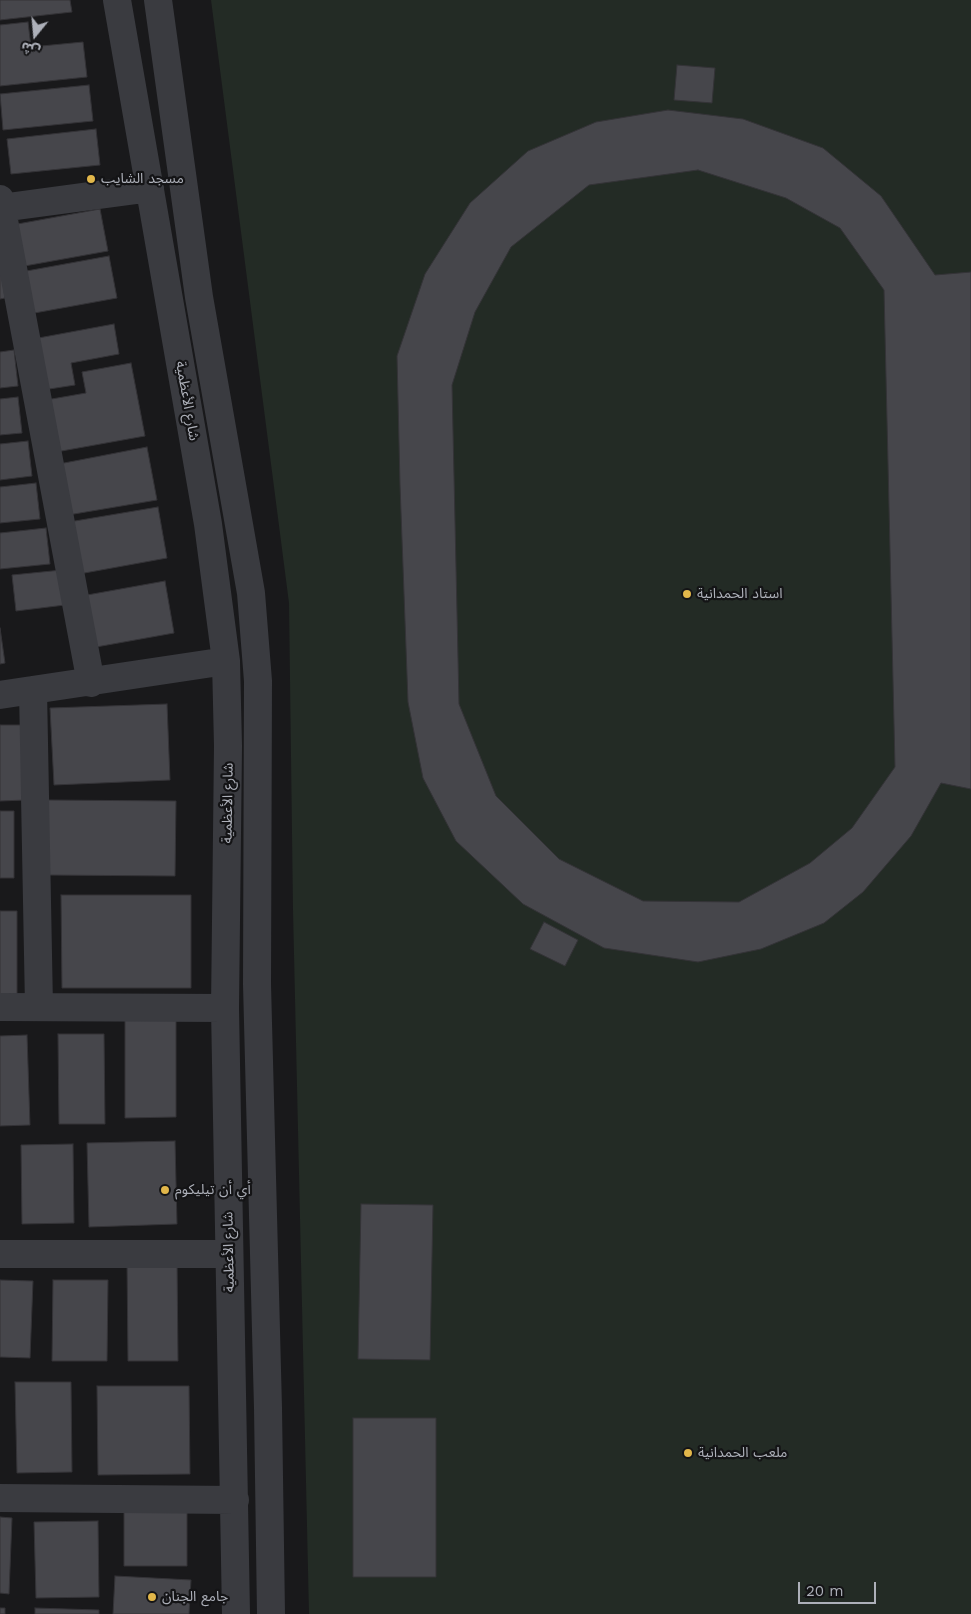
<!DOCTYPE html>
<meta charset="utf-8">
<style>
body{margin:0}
#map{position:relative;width:971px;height:1614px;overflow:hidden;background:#19191b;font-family:"Work Sans","Noto Sans Arabic",sans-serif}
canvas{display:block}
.north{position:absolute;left:10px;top:10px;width:50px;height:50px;-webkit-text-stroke:4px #141416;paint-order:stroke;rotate:197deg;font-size:14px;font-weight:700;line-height:20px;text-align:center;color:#adb0b9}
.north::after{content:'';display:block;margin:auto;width:18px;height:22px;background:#adb0b9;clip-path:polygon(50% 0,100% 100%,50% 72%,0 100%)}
.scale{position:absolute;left:798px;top:1582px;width:78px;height:22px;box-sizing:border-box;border:2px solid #adb0b9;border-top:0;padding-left:6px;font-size:15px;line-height:18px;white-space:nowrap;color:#adb0b9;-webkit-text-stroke:4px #141416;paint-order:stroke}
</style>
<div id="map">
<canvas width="971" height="1614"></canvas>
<div class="north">ش</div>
<div class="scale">20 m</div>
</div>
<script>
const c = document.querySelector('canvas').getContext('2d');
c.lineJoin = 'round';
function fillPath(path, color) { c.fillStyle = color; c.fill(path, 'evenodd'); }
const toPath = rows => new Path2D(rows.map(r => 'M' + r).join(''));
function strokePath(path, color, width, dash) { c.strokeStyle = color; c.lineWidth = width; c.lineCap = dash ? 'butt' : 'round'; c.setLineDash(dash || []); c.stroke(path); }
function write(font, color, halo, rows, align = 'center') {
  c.font = font + ' "Work Sans","Noto Sans Arabic",sans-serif'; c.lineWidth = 4.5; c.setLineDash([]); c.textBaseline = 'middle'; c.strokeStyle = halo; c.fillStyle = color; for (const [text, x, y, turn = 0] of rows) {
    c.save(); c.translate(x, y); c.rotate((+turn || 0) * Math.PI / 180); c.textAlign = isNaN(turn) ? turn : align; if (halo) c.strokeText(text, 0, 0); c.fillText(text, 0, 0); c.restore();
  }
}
fillPath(toPath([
 [211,0,971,0,971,1614,309,1614,293,910,289,603]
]), '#232b25');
const building = toPath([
 [0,0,70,0,72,12,0,20,0,0],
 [28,22,31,47,83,42,87,77,0,86,0,25,28,22],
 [677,65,715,68,712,103,674,100,677,65],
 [89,85,93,121,3,130,0,94,89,85],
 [668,110,743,119,823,148,881,196,935,275,971,272,971,789,941,783,911,836,863,892,824,923,761,949,698,962,604,948,523,904,456,841,423,778,408,702,400,485,397,356,425,274,470,203,528,151,596,122,668,110],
 [698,170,786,198,840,228,884,290,895,767,852,828,810,863,739,902,643,901,559,859,496,796,459,704,452,385,475,312,511,247,589,185,698,170],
 [96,129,100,165,11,174,7,139,96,129],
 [100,209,108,251,19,267,12,225,100,209],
 [109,256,117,298,29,314,21,272,109,256],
 [0,263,5,298,0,299,0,263],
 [114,324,119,354,71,363,75,385,43,390,33,339,114,324],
 [14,350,18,386,0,388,0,352,14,350],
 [131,363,145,436,56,452,46,400,86,393,82,372,131,363],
 [18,397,22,433,0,435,0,399,18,397],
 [28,441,32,476,0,480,0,444,28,441],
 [147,447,157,500,68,515,59,464,147,447],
 [36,483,40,519,0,523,0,487,36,483],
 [158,507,167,558,79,574,69,522,158,507],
 [46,528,50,564,0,569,0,533,46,528],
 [62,570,65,605,16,611,12,575,62,570],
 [165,581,174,633,85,649,76,597,165,581],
 [0,628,5,663,0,664,0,628],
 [167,704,170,780,54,785,50,708,167,704],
 [0,725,23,725,26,800,0,801,0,725],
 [47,800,176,801,175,876,47,875,47,800],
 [0,811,14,811,14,878,0,878,0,811],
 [61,895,191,895,191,988,62,988,61,895],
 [0,911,17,911,17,994,0,994,0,911],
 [544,922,578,940,565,966,530,949,544,922],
 [176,1018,176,1117,125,1118,125,1019,176,1018],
 [58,1034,104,1034,105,1124,59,1124,58,1034],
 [27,1035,30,1125,0,1126,0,1036,27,1035],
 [175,1141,177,1224,89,1227,87,1143,175,1141],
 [73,1144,74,1223,22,1224,21,1145,73,1144],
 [361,1204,433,1205,430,1360,358,1359,361,1204],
 [177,1260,178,1361,128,1361,127,1261,177,1260],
 [0,1280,33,1281,30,1358,0,1357,0,1280],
 [53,1280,108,1280,107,1361,52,1361,53,1280],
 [15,1382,71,1382,72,1472,17,1473,15,1382],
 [97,1386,189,1386,190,1474,98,1475,97,1386],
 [353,1418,436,1418,436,1577,353,1577,353,1418],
 [124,1509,187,1510,187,1566,124,1566,124,1509],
 [0,1517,12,1518,9,1594,0,1593,0,1517],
 [98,1521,99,1597,36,1598,34,1522,98,1521],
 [115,1576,191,1580,189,1614,113,1614,115,1576],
 [0,1608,5,1608,5,1614,0,1614,0,1608],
 [35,1608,99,1610,99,1614,35,1614,35,1608]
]);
fillPath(building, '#46464b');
strokePath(building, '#343337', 1);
strokePath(toPath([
 [117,0,208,524,226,661,228,746,225,1008,236,1614],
 [158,0,199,297,251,593,258,681,257,984,268,1408,271,1614],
 [0,199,91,683],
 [0,208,150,188],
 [33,690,39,1007],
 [0,695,226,661],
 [0,1007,225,1008],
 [0,1254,229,1254],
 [0,1498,235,1500]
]), '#3a3b40', 28);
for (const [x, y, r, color] of [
 [91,179,5,"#e2b74a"],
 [687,594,5,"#e2b74a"],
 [165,1190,5,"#e2b74a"],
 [688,1453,5,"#e2b74a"],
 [152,1597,5,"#e2b74a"]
]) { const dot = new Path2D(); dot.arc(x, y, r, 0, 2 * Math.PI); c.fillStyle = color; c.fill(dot); strokePath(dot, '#141416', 2); }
write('14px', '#adb0b9', '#141416', [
 ["مسجد الشايب",101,179],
 ["استاد الحمدانية",697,594],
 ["أي أن تيليكوم",175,1190],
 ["ملعب الحمدانية",698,1453],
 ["جامع الجنان",162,1597]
], 'left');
write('14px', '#adb0b9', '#141416', [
 ["شارع الأعظمية",187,401,80],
 ["شارع الأعظمية",228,803,-89],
 ["شارع الأعظمية",229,1252,-91]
]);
</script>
